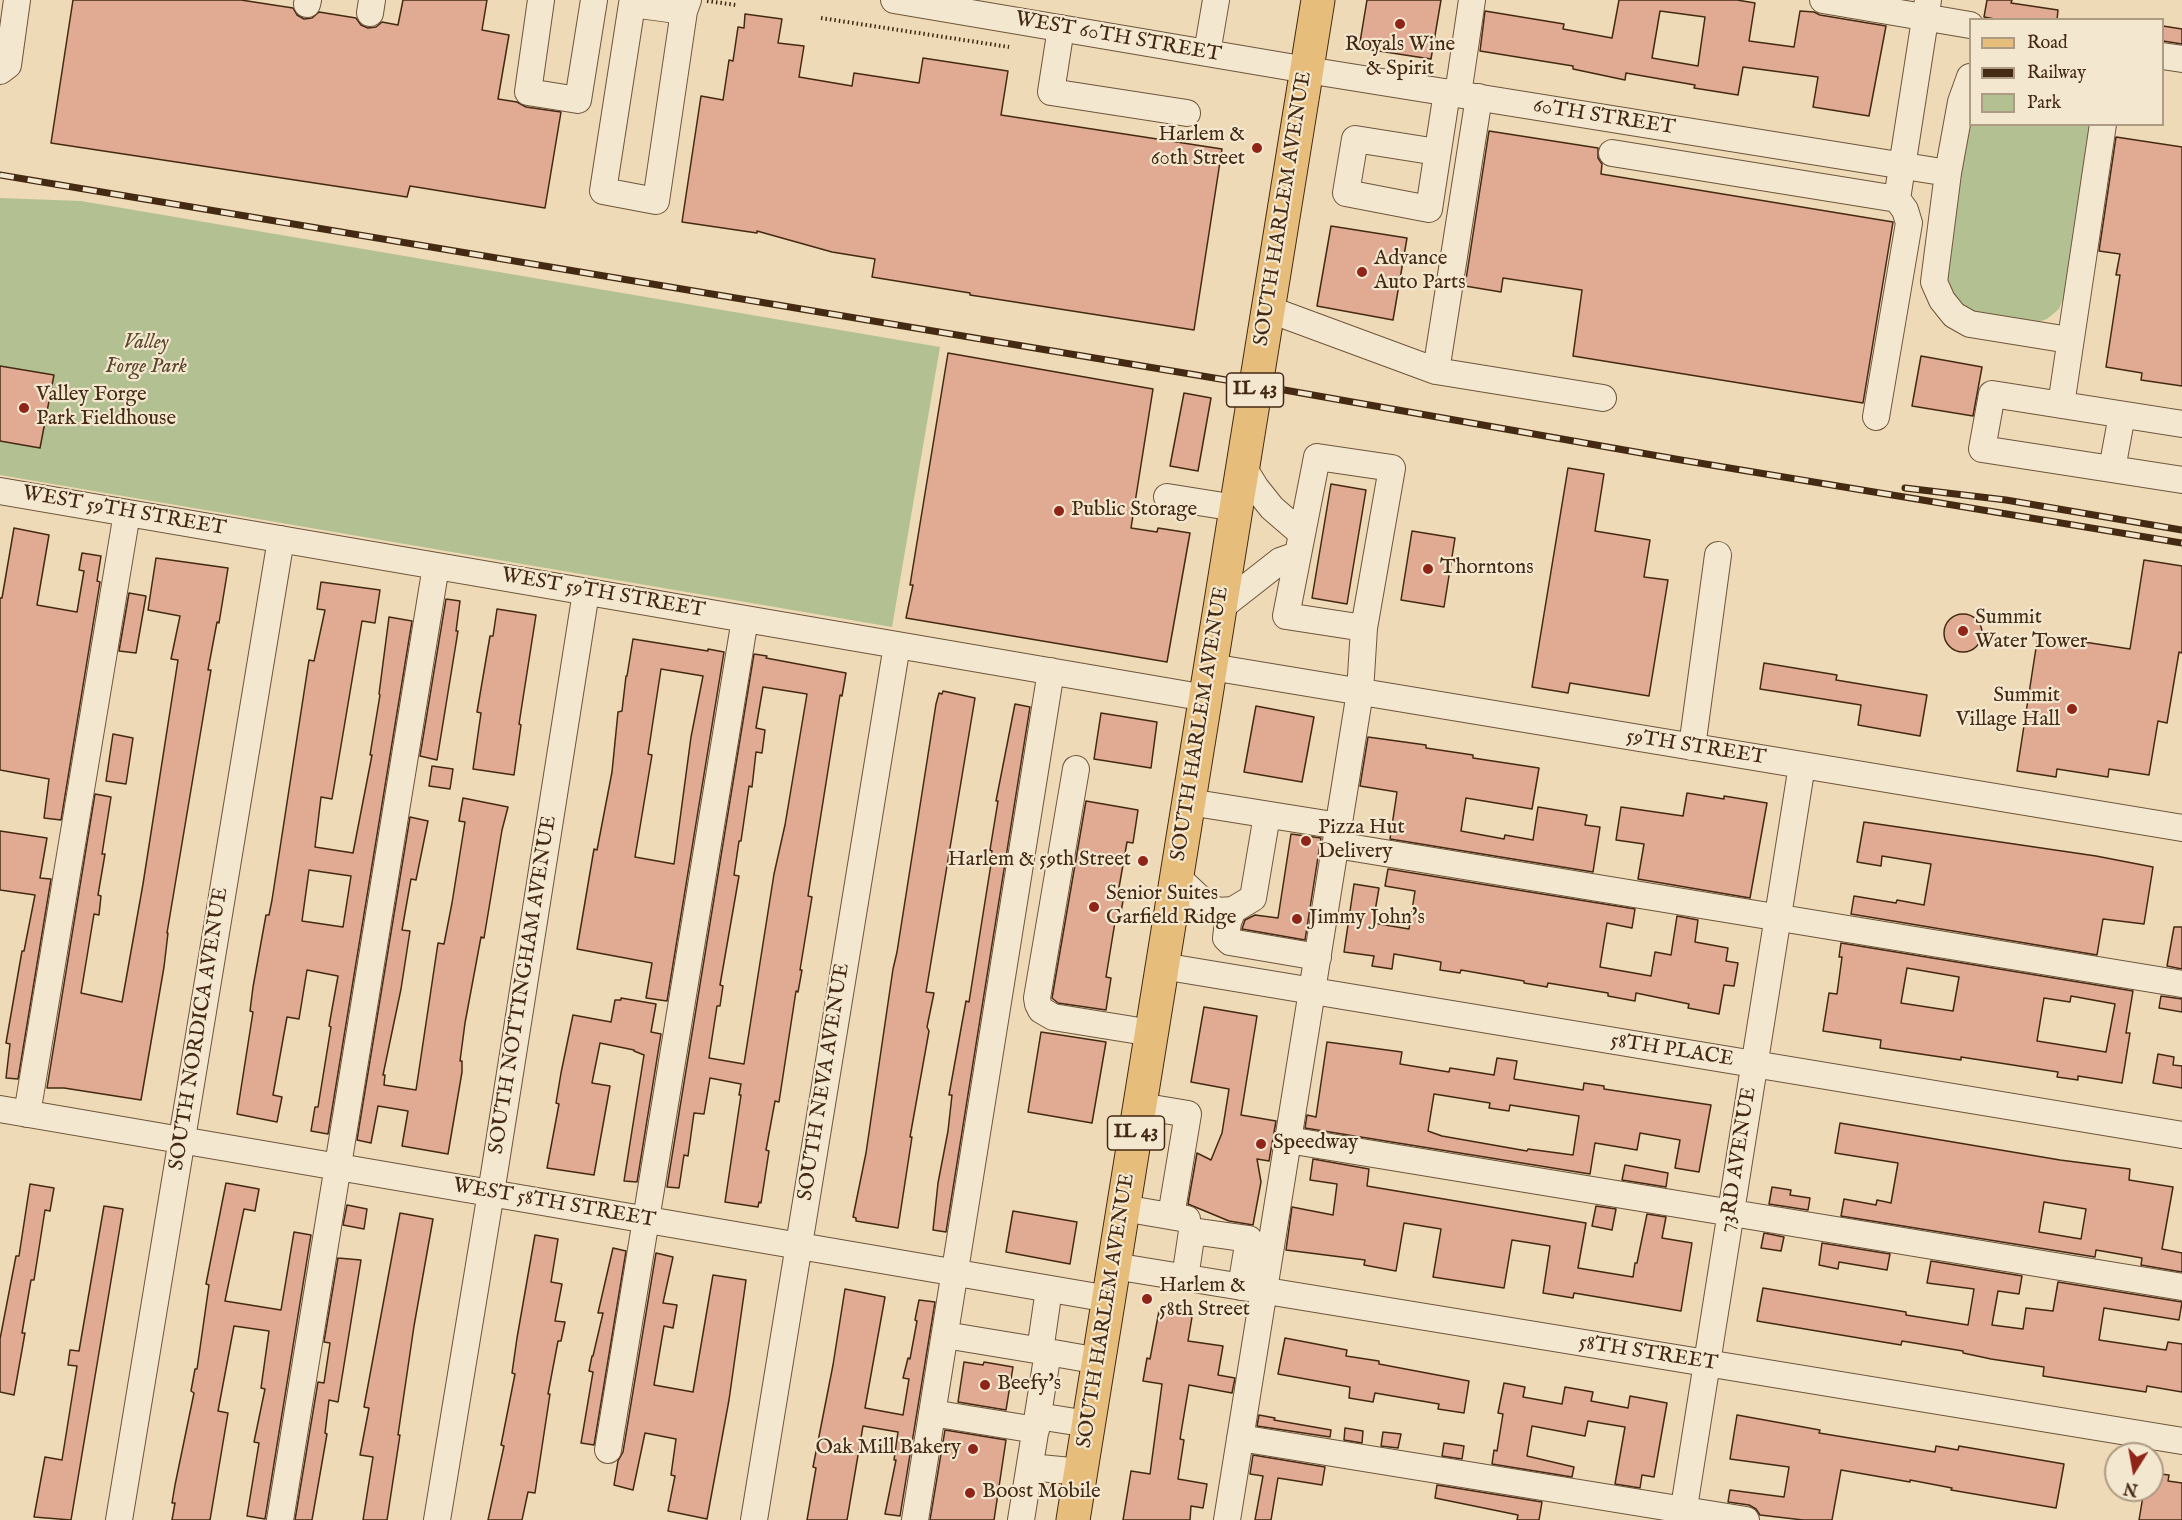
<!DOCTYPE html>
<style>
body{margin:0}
#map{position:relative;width:2182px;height:1520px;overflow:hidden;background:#eedab6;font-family:"IM FELL English",serif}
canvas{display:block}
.legend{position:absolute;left:1969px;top:18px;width:195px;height:108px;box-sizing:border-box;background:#f4e7d0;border:2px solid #ae9b84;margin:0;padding:8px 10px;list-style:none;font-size:18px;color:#442913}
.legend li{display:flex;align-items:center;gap:12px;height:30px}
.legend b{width:30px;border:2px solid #ae9b84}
.north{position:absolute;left:2104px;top:1442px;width:60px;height:60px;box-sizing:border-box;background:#f4e7d0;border:2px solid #ae9b84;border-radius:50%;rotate:191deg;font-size:16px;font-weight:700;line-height:24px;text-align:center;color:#442913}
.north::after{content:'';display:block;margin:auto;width:21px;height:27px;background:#8f2418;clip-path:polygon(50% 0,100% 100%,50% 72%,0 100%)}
</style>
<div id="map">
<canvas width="2182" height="1520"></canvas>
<ul class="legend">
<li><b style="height:8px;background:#e7bd7b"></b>Road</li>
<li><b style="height:8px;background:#442913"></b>Railway</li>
<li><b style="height:16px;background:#b3c192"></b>Park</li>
</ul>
<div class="north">N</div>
</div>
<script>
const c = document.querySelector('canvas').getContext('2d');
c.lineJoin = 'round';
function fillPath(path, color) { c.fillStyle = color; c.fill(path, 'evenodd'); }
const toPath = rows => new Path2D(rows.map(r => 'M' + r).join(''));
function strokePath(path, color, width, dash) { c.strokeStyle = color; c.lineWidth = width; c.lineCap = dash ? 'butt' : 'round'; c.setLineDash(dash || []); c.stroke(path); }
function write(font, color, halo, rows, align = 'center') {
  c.font = font + ' "IM FELL English",serif'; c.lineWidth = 4.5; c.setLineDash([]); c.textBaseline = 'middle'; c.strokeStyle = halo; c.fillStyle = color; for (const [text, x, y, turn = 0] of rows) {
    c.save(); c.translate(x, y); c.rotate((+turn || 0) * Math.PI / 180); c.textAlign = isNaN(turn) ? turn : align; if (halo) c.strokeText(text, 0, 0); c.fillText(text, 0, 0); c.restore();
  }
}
fillPath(toPath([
 [1970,103,1970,124,2092,125,2066,291,2059,309,2047,319,2026,326,1974,318,1947,292,1946,273],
 [0,198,81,201,940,347,892,627,0,475]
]), '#b3c192');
const building = toPath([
 [73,0,241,0,293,8,297,15,304,19,312,18,319,12,356,18,361,25,368,28,376,27,382,22,398,25,403,0,487,0,482,30,509,35,498,99,517,102,526,107,561,112,545,208,410,186,407,197,51,143,73,0],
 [1367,0,1441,0,1431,59,1359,48,1367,0],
 [1619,0,1737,0,1755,3,1749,41,1794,47,1800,11,1814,12,1820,15,1886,26,1869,116,1813,107,1818,77,1743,67,1738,95,1694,88,1695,85,1626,73,1625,80,1573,69,1573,66,1480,51,1485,11,1564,24,1563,29,1612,38,1619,0],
 [1660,11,1705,17,1698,66,1652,58,1660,11],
 [1987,0,2012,0,2011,3,2058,10,2057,20,2000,20,1984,17,1987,0],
 [745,14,782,19,778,43,804,46,799,77,852,86,854,73,919,83,923,58,1008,71,1001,115,1222,149,1194,330,970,295,970,293,872,277,875,259,832,252,757,231,757,233,682,222,701,96,723,100,729,60,733,61,738,27,744,28,745,14],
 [2163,26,2182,29,2182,44,2163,41,2163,26],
 [1489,131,1598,148,1598,158,1602,164,1601,174,1893,222,1863,403,1573,356,1582,290,1503,278,1501,292,1465,286,1489,131],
 [2116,137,2182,147,2182,386,2141,380,2142,373,2106,367,2120,275,2116,275,2120,254,2099,251,2116,137],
 [1331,226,1407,238,1393,320,1317,306,1331,226],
 [948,353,1153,389,1131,528,1157,532,1158,528,1190,533,1167,662,906,618,913,585,910,585,948,353],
 [1921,356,1982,367,1973,416,1912,406,1921,356],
 [0,366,54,375,40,448,0,441,0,366],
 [1184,393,1211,398,1198,471,1170,466,1184,393],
 [1568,468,1604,474,1595,531,1650,540,1644,577,1668,580,1649,696,1570,683,1568,693,1532,687,1568,468],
 [1331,484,1366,490,1347,604,1312,598,1331,484],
 [14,528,49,535,37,605,77,612,84,571,79,570,82,553,101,556,97,581,100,582,61,820,44,818,49,779,0,770,0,598,2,598,14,528],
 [1412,531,1455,538,1444,607,1401,600,1412,531],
 [156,558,228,568,219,623,217,622,208,670,211,670,167,933,168,933,164,967,141,1100,64,1088,47,1088,95,794,111,797,102,854,105,854,98,895,101,896,99,915,94,914,81,993,122,1002,143,884,178,660,171,659,180,616,148,610,156,558],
 [2144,560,2182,566,2182,653,2179,652,2167,723,2158,721,2149,775,2109,769,2108,777,2057,769,2056,777,2017,771,2038,635,2130,649,2144,560],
 [321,582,380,590,375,623,362,621,332,799,321,797,315,847,353,853,372,755,370,755,380,695,379,694,389,617,412,621,328,1134,311,1131,315,1107,318,1107,331,1027,329,1026,338,976,307,970,299,1019,287,1017,273,1095,282,1097,277,1122,237,1114,253,1012,250,1011,253,987,266,915,269,915,272,900,309,660,314,661,325,610,317,609,321,582],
 [309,870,351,876,343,927,302,921,309,870],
 [129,593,146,596,136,653,119,651,129,593],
 [446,599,460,601,456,631,458,631,437,760,420,756,446,599],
 [497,609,536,615,519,724,521,725,514,775,473,769,481,713,477,712,490,636,493,636,497,609],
 '1944 633a19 19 0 1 1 38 0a19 19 0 1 1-38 0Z',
 [633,639,708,651,708,649,724,652,667,1001,646,998,652,963,577,949,594,849,597,850,612,772,618,712,622,711,626,676,627,676,633,639],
 [661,669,703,676,691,737,674,864,635,857,652,755,648,754,661,669],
 [754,654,767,656,766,658,846,673,842,696,840,695,808,896,812,897,800,970,802,970,798,992,796,991,779,1102,775,1101,766,1150,769,1151,761,1203,759,1202,758,1207,725,1202,741,1095,739,1095,741,1084,710,1078,704,1114,694,1113,688,1156,684,1155,679,1188,667,1187,754,654],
 [763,687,807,694,785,825,774,874,744,1064,709,1058,717,1006,720,1006,723,986,720,985,739,876,734,875,739,841,741,841,749,786,752,787,756,752,762,753,765,730,756,728,763,687],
 [1764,663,1837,675,1836,680,1927,695,1920,736,1858,725,1861,705,1760,689,1764,663],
 [943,691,975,698,926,992,934,993,927,1027,929,1031,910,1137,912,1137,898,1228,856,1221,856,1218,853,1217,866,1153,893,969,897,952,936,704,939,693,942,694,943,691],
 [1015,704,1030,707,946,1232,933,1230,938,1183,948,1131,952,1095,949,1095,966,1001,969,1002,991,864,992,851,990,850,998,801,996,801,1015,704],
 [1256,706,1314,717,1302,782,1244,772,1256,706],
 [1101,713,1157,722,1151,768,1094,759,1101,713],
 [113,734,133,738,126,784,106,781,113,734],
 [1368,737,1426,745,1426,748,1473,755,1473,758,1539,768,1532,809,1466,798,1461,831,1504,839,1505,835,1533,840,1538,807,1587,815,1585,825,1600,827,1593,872,1390,839,1397,792,1360,786,1368,737],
 [432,766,453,769,450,789,429,786,432,766],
 [1687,793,1724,799,1724,796,1767,803,1750,898,1638,879,1644,844,1616,840,1621,807,1683,816,1687,793],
 [463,798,508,807,502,830,484,938,481,937,465,1023,460,1061,462,1061,462,1072,448,1154,402,1146,408,1111,378,1106,371,1143,357,1140,410,817,428,821,416,880,411,879,402,930,410,931,401,989,383,1075,385,1075,384,1085,416,1090,438,943,444,944,452,903,465,822,459,821,463,798],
 [1086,801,1138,810,1133,843,1127,842,1117,899,1123,901,1119,922,1115,922,1106,977,1111,978,1106,1010,1058,1003,1052,998,1086,801],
 [1864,822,2096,856,2153,867,2144,924,2103,919,2097,955,1851,914,1854,896,1896,903,1897,900,1924,905,1931,864,1882,856,1881,866,1857,862,1864,822],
 [0,831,47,838,40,878,51,879,18,1079,6,1078,10,1044,6,1043,22,951,24,951,35,895,0,890,0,831],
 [1291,834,1321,838,1305,940,1242,929,1245,920,1255,915,1278,918,1291,834],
 [1388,869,1635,909,1632,928,1607,923,1600,967,1651,976,1655,952,1671,955,1677,916,1698,920,1695,942,1728,948,1726,961,1738,963,1734,986,1724,985,1719,1014,1688,1008,1689,1004,1636,993,1635,1001,1608,996,1608,993,1548,983,1547,987,1524,983,1524,981,1461,970,1460,973,1440,970,1441,962,1394,954,1392,969,1372,966,1374,956,1344,952,1354,884,1379,888,1373,923,1409,929,1415,891,1385,886,1388,869],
 [2174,927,2182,927,2182,969,2167,966,2174,927],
 [1841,943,2133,991,2126,1033,2130,1033,2122,1083,2078,1076,2078,1080,2057,1077,2058,1072,1961,1057,1961,1060,1880,1048,1881,1040,1823,1031,1829,993,1837,994,1842,957,1839,957,1841,943],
 [1907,968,1959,977,1953,1011,1901,1003,1907,968],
 [2071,996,2115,1004,2106,1052,2037,1041,2044,998,2070,1002,2071,996],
 [2161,996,2182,999,2182,1012,2159,1008,2161,996],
 [621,998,656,1004,651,1032,661,1034,637,1182,624,1181,644,1055,634,1051,634,1050,600,1043,592,1083,610,1086,594,1175,547,1168,559,1104,556,1103,561,1073,573,1015,611,1022,615,1000,621,1000,621,998],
 [1204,1007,1257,1016,1241,1115,1276,1121,1269,1161,1257,1159,1261,1182,1253,1225,1229,1221,1188,1204,1197,1153,1211,1160,1222,1133,1229,1089,1191,1082,1204,1007],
 [1041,1032,1106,1042,1092,1123,1028,1112,1041,1032],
 [1327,1042,1402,1052,1400,1064,1449,1072,1450,1068,1494,1075,1497,1058,1517,1061,1514,1079,1583,1090,1584,1083,1604,1086,1604,1089,1711,1105,1699,1172,1675,1168,1680,1140,1640,1133,1637,1150,1595,1143,1590,1174,1305,1128,1307,1115,1316,1117,1327,1042],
 [1434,1094,1490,1103,1489,1108,1509,1111,1510,1105,1579,1116,1573,1155,1528,1149,1527,1151,1442,1136,1428,1131,1434,1094],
 [2158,1054,2174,1057,2173,1065,2182,1066,2182,1088,2153,1083,2158,1054],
 [1840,1123,2060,1160,2130,1169,2129,1180,2173,1187,2162,1249,2182,1253,2182,1272,2141,1265,2142,1258,2096,1250,2095,1257,1841,1216,1844,1199,1876,1205,1877,1200,1891,1203,1898,1163,1835,1153,1840,1123],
 [2044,1202,2086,1209,2081,1239,2039,1232,2044,1202],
 [1313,1159,1369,1169,1367,1186,1586,1223,1578,1268,1633,1277,1635,1263,1637,1263,1647,1214,1666,1217,1662,1238,1692,1243,1681,1311,1574,1293,1573,1298,1543,1293,1550,1246,1512,1240,1504,1288,1433,1277,1441,1229,1404,1223,1396,1271,1364,1265,1365,1260,1286,1250,1292,1207,1333,1215,1337,1184,1310,1180,1313,1159],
 [1625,1165,1668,1173,1666,1187,1622,1180,1625,1165],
 [226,1183,259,1189,255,1211,244,1209,225,1301,281,1310,294,1232,311,1235,265,1519,247,1516,259,1443,254,1442,265,1389,261,1388,269,1331,234,1326,218,1411,228,1413,210,1520,172,1520,175,1503,172,1503,175,1485,194,1393,191,1391,195,1369,197,1369,209,1285,206,1284,226,1183],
 [30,1184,54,1188,50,1211,45,1210,34,1280,31,1280,22,1333,25,1333,14,1395,0,1392,0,1339,16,1256,19,1256,30,1184],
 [1772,1187,1791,1190,1790,1195,1810,1198,1808,1210,1769,1204,1772,1187],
 [347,1205,367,1209,364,1229,343,1225,347,1205],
 [104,1206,123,1209,71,1520,34,1517,45,1457,62,1460,77,1366,68,1365,70,1350,79,1351,104,1206],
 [1596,1206,1616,1209,1612,1230,1592,1226,1596,1206],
 [1013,1211,1077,1222,1070,1264,1006,1252,1013,1211],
 [400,1213,433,1219,414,1326,398,1435,400,1435,387,1520,363,1520,373,1457,360,1455,369,1408,364,1407,400,1213],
 [1764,1233,1784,1237,1781,1251,1761,1248,1764,1233],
 [535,1235,558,1239,551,1282,562,1284,555,1321,565,1322,561,1341,558,1341,548,1394,550,1394,535,1493,528,1492,522,1520,488,1520,504,1446,501,1445,515,1374,512,1373,517,1338,535,1235],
 [1822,1243,1890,1254,1887,1270,1839,1262,1838,1269,1819,1265,1822,1243],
 [613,1248,626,1251,594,1445,581,1443,593,1372,589,1371,592,1356,593,1356,603,1313,598,1313,613,1248],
 [656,1253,673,1257,663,1303,677,1305,673,1328,664,1326,654,1385,693,1392,713,1275,746,1280,729,1400,707,1519,668,1511,675,1476,671,1475,676,1439,645,1433,633,1490,614,1485,618,1461,623,1452,656,1253],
 [338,1258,361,1260,338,1402,329,1400,325,1433,327,1434,312,1520,295,1520,318,1382,324,1383,330,1343,324,1342,338,1258],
 [1931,1261,2022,1276,2019,1294,1998,1291,1992,1325,2023,1329,2026,1308,2053,1311,2058,1282,2182,1302,2179,1320,2104,1308,2099,1340,2166,1350,2168,1342,2182,1344,2182,1392,2147,1386,2146,1392,2094,1384,2043,1376,2044,1367,1991,1359,1963,1353,1963,1351,1902,1341,1901,1345,1757,1321,1763,1288,1906,1312,1906,1315,1968,1325,1974,1289,1927,1283,1931,1261],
 [845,1289,885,1297,865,1408,903,1415,909,1379,903,1378,908,1358,910,1359,917,1321,915,1320,919,1300,935,1302,900,1516,885,1514,896,1460,894,1460,898,1432,863,1426,847,1520,807,1520,816,1468,813,1467,833,1365,845,1289],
 [1162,1306,1186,1311,1185,1315,1192,1317,1188,1341,1223,1346,1218,1375,1235,1378,1232,1393,1189,1385,1180,1439,1184,1440,1178,1479,1207,1484,1203,1508,1191,1506,1190,1520,1123,1520,1131,1471,1150,1474,1162,1384,1143,1381,1147,1358,1150,1359,1159,1311,1161,1311,1162,1306],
 [1285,1338,1347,1350,1346,1356,1379,1361,1379,1364,1469,1381,1464,1413,1438,1409,1439,1404,1375,1393,1373,1402,1349,1398,1350,1387,1278,1374,1285,1338],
 [964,1362,983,1365,984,1362,1013,1367,1006,1410,958,1402,964,1362],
 [1504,1383,1525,1387,1523,1397,1562,1404,1565,1387,1593,1392,1591,1401,1628,1408,1630,1396,1667,1403,1654,1477,1642,1475,1640,1488,1615,1484,1625,1427,1588,1421,1585,1436,1532,1426,1527,1456,1574,1467,1572,1477,1492,1464,1494,1450,1497,1451,1503,1414,1498,1413,1504,1383],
 [1259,1415,1275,1418,1274,1420,1331,1430,1330,1437,1257,1426,1259,1415],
 [1737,1415,1820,1430,1819,1433,1935,1452,1936,1446,1958,1450,1959,1446,2064,1464,2056,1508,1951,1490,1952,1488,1910,1480,1910,1482,1841,1470,1832,1520,1803,1520,1760,1515,1756,1509,1749,1505,1728,1502,1730,1490,1784,1497,1789,1467,1730,1459,1737,1415],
 [1345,1428,1363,1431,1362,1443,1344,1440,1345,1428],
 [945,1430,1006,1440,994,1520,930,1520,945,1430],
 [1383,1432,1401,1434,1398,1448,1381,1446,1383,1432],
 [1444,1443,1464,1446,1462,1459,1442,1456,1444,1443],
 [1253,1455,1325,1467,1322,1485,1278,1478,1271,1520,1255,1520,1263,1476,1250,1474,1253,1455],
 [2152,1473,2169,1475,2168,1481,2182,1483,2182,1520,2139,1520,2144,1490,2152,1490,2152,1473],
 [1437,1485,1542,1502,1539,1520,1517,1520,1518,1515,1435,1498,1437,1485]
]);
fillPath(building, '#e0aa93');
strokePath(building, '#442913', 1.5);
const minor = toPath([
 [541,0,528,92,578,100,594,0],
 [894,0,1307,70,1948,173],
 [1823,0,1970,25],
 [307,4,308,0],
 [684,11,632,4,603,191,656,201,684,11,688,0],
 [370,13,372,0],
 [1061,28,1051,92,1187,113],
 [1207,53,1216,0],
 [2162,56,2182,59],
 [0,71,8,65,17,0],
 [1970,77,1961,102,1948,173,1934,282,1942,300,1954,315,1970,324,2069,340],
 [1458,94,1472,0],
 [1437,152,1355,139,1346,193,1429,209,1447,92],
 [1612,153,1897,199],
 [1268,309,1436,371,1603,398],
 [1436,371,1479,97],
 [2061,405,2103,124],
 [1876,417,1909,223,1905,210,1897,199,1928,0],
 [2182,424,1992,394,1982,449,2182,480],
 [1317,457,1392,468,1364,628,1286,616,1317,457],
 [1243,467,1256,488,1272,508,1301,533],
 [2112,469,2122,415],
 [0,491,1206,698],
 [1167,497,1236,508],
 [1220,608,1280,561,1297,555],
 [1211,667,2182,828],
 [1692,747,1718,555],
 [1076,769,1037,998,1038,1004,1041,1010,1053,1017,1152,1033],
 [1189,802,1339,826],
 [1267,815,1253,898,1233,910,1228,922,1226,938,1230,942,1318,957],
 [1336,845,2182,984],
 [1177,877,1209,907,1219,911,1233,910],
 [1162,966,2182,1135],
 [1140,1106,1188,1114,1171,1216],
 [0,1109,1109,1299],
 [27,1114,127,513],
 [1288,1140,2182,1287],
 [1123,1208,1187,1219],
 [1114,1266,2182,1441],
 [1185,1278,1192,1231,1249,1239,1241,1287],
 [945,1335,1048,1352,1021,1520],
 [1040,1351,1049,1289],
 [1048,1352,1099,1361],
 [932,1413,1036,1430],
 [1038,1416,1088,1424],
 [1240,1438,1746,1520],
 [608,1450,745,619],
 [1030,1467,1081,1472],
 [119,1520,281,539],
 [280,1520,436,566],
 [437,1520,495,1168,586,592],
 [754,1520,897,645],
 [915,1520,1051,671],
 [1227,1520,1360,692,1364,628],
 [1682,1520,1802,765]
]);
const major = toPath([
 [1073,1520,1318,0]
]);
strokePath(minor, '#6e553c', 28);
strokePath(major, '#442913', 35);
strokePath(toPath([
 [707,1,736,5],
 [821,18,1009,47]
]), '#442913', 4, [1.5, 3]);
strokePath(minor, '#f4e7d0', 26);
strokePath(major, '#e7bd7b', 33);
const rail = toPath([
 [0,175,1256,385,1681,460,2182,543],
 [1905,488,2006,500,2182,530]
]);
strokePath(rail, '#442913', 7);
strokePath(rail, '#f4e7d0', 4.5, [14]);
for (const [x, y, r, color] of [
 [1400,24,6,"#8f2418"],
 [1257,148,6,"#8f2418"],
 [1362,272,6,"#8f2418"],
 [24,408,6,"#8f2418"],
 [1059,511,6,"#8f2418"],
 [1428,569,6,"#8f2418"],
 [1963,631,6,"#8f2418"],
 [2072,709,6,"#8f2418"],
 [1306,841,6,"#8f2418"],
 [1143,861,6,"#8f2418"],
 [1094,907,6,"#8f2418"],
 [1297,919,6,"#8f2418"],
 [1261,1144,6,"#8f2418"],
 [1147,1299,6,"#8f2418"],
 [985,1385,6,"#8f2418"],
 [973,1449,6,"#8f2418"],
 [970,1493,6,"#8f2418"]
]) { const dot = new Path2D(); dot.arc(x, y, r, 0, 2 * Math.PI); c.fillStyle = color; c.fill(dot); strokePath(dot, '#f4e7d0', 2); }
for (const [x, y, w] of [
 [1255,390,57],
 [1136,1133,57]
]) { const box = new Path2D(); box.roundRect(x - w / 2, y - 17, w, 34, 4.5); c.fillStyle = '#f4e7d0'; c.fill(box); strokePath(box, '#442913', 1.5); }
write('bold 20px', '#442913', null, [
 ["IL 43",1255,390],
 ["IL 43",1136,1133]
]);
write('21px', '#442913', '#f4e7d0', [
 ["WEST 60TH STREET",1118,38,10],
 ["60TH STREET",1604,118,9],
 ["SOUTH HARLEM AVENUE",1284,209,-81],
 ["WEST 59TH STREET",124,512,10],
 ["WEST 59TH STREET",603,594,10],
 ["SOUTH HARLEM AVENUE",1201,724,-81],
 ["59TH STREET",1696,748,9],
 ["SOUTH NOTTINGHAM AVENUE",524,985,-81],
 ["SOUTH NORDICA AVENUE",200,1029,-81],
 ["58TH PLACE",1672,1051,9],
 ["SOUTH NEVA AVENUE",825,1082,-81],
 ["73RD AVENUE",1739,1160,-81],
 ["WEST 58TH STREET",554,1204,10],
 ["SOUTH HARLEM AVENUE",1107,1311,-81],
 ["58TH STREET",1648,1354,9]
]);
write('21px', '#442913', '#f4e7d0', [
 ["Royals Wine",1400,46,"center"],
 ["& Spirit",1400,70,"center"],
 ["Harlem &",1245,136,"right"],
 ["60th Street",1245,160,"right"],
 ["Advance",1374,260],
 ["Auto Parts",1374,284],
 ["Valley Forge",36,396],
 ["Park Fieldhouse",36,420],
 ["Public Storage",1071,511],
 ["Thorntons",1440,569],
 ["Summit",1975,619],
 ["Water Tower",1975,643],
 ["Summit",2060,697,"right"],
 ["Village Hall",2060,721,"right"],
 ["Pizza Hut",1318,829],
 ["Delivery",1318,853],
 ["Harlem & 59th Street",1131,861,"right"],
 ["Senior Suites",1106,895],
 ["Garfield Ridge",1106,919],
 ["Jimmy John's",1309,919],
 ["Speedway",1273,1144],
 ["Harlem &",1159,1287],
 ["58th Street",1159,1311],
 ["Beefy's",997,1385],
 ["Oak Mill Bakery",961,1449,"right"],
 ["Boost Mobile",982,1493]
], 'left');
write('italic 21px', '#5a472c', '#f4e7d0', [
 ["Valley",146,344],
 ["Forge Park",146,368]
]);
</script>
